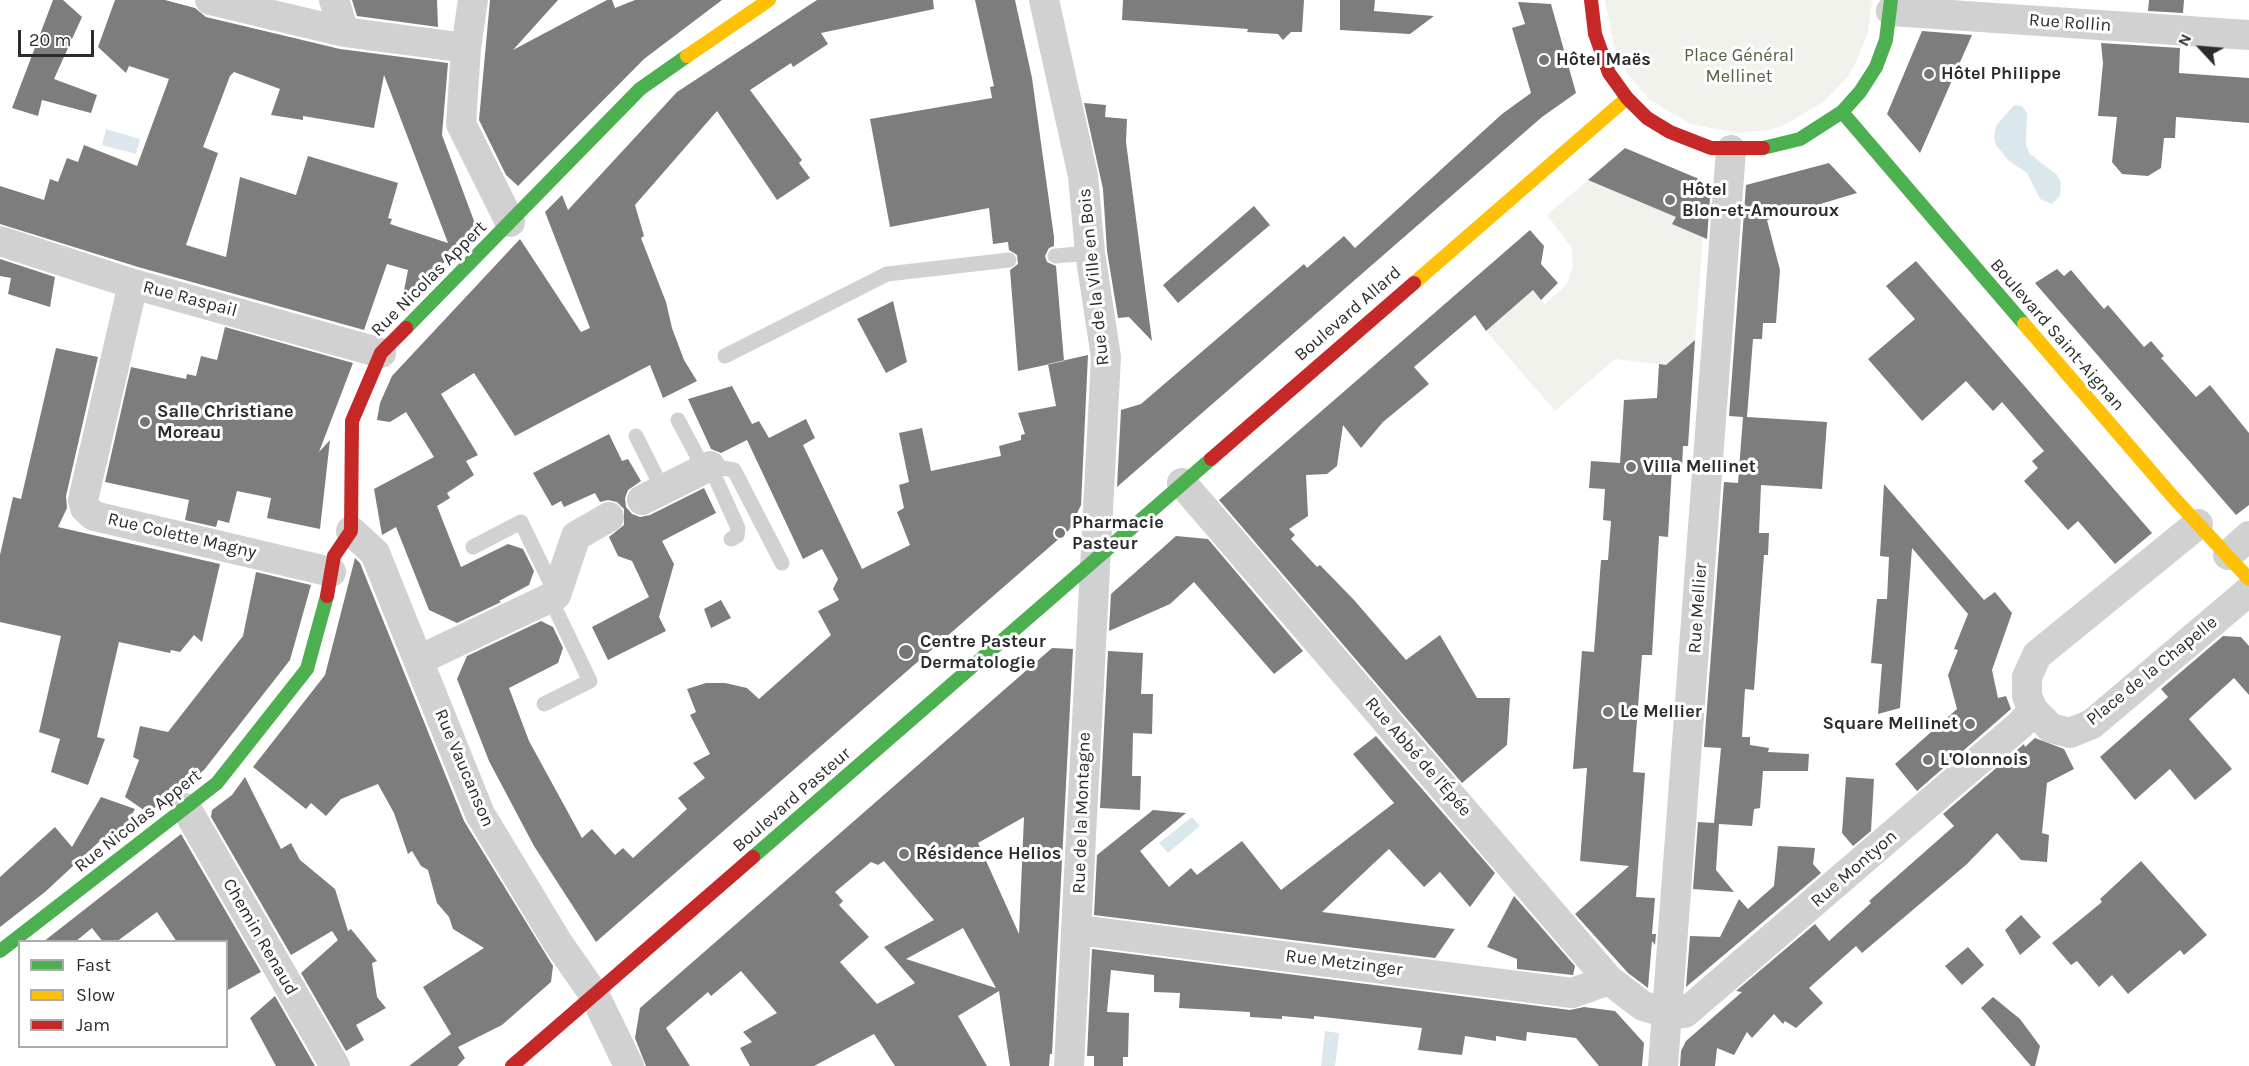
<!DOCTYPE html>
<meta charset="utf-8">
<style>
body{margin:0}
#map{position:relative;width:2249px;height:1066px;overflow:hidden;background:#fff;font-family:Karla,sans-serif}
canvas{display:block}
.legend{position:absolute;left:18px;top:940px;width:210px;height:108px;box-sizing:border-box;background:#fff;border:2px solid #ababab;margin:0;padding:8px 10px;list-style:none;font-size:18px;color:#2c2c2c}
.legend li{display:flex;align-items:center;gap:12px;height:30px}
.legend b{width:30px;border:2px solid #ababab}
.north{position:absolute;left:2171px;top:18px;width:60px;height:60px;-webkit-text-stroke:4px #fff;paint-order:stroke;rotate:296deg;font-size:16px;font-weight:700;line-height:24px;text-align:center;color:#2c2c2c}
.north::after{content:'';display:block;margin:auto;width:21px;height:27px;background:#2c2c2c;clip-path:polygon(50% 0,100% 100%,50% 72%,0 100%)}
.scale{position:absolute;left:18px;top:30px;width:76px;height:27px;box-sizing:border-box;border:3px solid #2c2c2c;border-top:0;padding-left:8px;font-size:18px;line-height:21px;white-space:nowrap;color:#2c2c2c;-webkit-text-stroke:4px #fff;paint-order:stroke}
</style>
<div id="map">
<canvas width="2249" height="1066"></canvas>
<ul class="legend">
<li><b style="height:8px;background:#4caf50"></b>Fast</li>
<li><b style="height:8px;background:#ffc107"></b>Slow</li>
<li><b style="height:8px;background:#c62828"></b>Jam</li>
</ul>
<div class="north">N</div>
<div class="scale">20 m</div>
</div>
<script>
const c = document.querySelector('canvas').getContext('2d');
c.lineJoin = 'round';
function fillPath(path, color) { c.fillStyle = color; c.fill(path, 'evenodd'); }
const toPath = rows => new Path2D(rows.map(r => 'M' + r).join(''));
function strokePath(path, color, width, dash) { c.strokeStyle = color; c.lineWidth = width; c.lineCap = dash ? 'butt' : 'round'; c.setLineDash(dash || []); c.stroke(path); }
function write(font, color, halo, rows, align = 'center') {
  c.font = font + ' Karla,sans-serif'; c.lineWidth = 6; c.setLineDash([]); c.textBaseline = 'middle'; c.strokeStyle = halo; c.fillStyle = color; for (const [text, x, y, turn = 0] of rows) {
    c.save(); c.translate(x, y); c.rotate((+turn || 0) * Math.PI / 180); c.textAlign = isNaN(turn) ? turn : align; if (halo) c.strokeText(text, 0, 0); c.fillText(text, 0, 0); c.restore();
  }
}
fillPath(toPath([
 [1605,0,1872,0,1872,1,1868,33,1856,62,1848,76,1826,100,1785,125,1769,130,1737,133,1690,124,1649,99,1628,75,1614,46],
 [1588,180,1676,217,1673,224,1703,237,1695,340,1666,365,1615,359,1555,411,1486,331,1533,290,1545,304,1566,285,1573,268,1572,248,1547,215]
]), '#f0f2eb');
fillPath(toPath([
 [2014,105,2022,106,2027,113,2026,144,2029,153,2057,175,2061,183,2060,196,2052,204,2040,199,2027,173,2008,160,1996,145,1994,137,1996,126],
 [106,129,140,139,136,154,102,145],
 [1192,817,1200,826,1168,853,1159,843],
 [1325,1031,1339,1033,1335,1066,1321,1066]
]), '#dae8ee');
fillPath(toPath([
 [53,0,63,0,82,17,54,79,97,95,91,113,42,100,38,116,12,108],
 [115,0,165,0,195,8,206,17,340,49,448,63,442,135,477,229,401,306,408,270,387,264,364,330,138,267,0,224,0,186,44,200,50,179,58,182,67,158,78,162,84,145,137,166,169,79,129,66,126,73,98,47],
 [234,72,280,89,271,115,303,120,303,116,374,128,384,75,448,243,390,224,392,219,388,218,398,183,308,156,296,195,240,177,226,257,186,245,218,153,203,147,230,76],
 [352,0,437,0,438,27,357,16],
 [490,0,558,0,513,50,607,0,612,0,615,8,635,0,722,0,644,59,518,186,506,175,479,120],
 [817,0,933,0,934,9,821,33,828,44,793,67,791,63,750,90,802,160,799,163,810,178,777,200,717,111,635,205,644,236,641,238,666,302,672,328,684,360,697,381,663,398,650,365,515,436,474,373,441,394,478,455,466,461,474,475,447,493,450,498,437,506,461,567,508,544,523,549,534,571,529,585,499,601,501,602,457,623,429,610,396,527,382,535,374,489,434,457,406,412,390,422,377,420,380,403,392,376,520,239,581,332,590,328,545,212,562,195,568,210,677,92],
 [975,0,1015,0,1032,78,1054,237,1054,246,1049,248,1045,256,1047,262,1056,266,1064,361,1018,371,1010,270,1018,264,1017,255,1009,250,1008,242,993,244,989,208,890,227,870,119,992,98,990,87,994,86],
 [1123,0,1304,0,1302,32,1291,32,1283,40,1278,34,1247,32,1248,29,1122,20],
 [1340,0,1375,0,1374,11,1434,16,1410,34,1340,30],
 [2149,0,2184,0,2183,13,2148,11],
 [1518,2,1551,4,1576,93,1542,117,1117,487,1121,410,1141,404,1304,264,1307,268,1344,236,1355,248,1502,114,1531,93,1512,28,1525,24],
 [1922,31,1972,35,1920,153,1887,114],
 [2101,43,2180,48,2179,73,2249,78,2249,123,2176,117,2175,138,2164,138,2161,168,2148,176,2122,174,2112,162,2117,117,2098,116,2103,63],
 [1084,103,1106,105,1105,117,1127,119,1126,142,1152,341,1129,317,1118,318,1107,251,1103,189],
 [1625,148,1711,184,1707,239,1672,224,1676,217,1588,180],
 [1829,163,1857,193,1767,220,1780,270,1776,323,1763,323,1762,339,1753,339,1747,417,1827,422,1822,489,1761,485,1759,533,1769,533,1768,555,1764,555,1754,690,1745,689,1742,737,1750,737,1750,745,1769,748,1768,752,1809,754,1808,771,1763,771,1760,808,1754,809,1752,826,1719,824,1716,870,1734,892,1693,889,1698,822,1714,823,1721,748,1704,747,1724,482,1738,483,1743,417,1729,416,1746,185],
 [1254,206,1270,225,1178,303,1163,285],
 [1530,230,1544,246,1541,264,1558,283,1541,300,1533,290,1486,331,1475,315,1414,367,1429,384,1383,422,1361,448,1343,425,1337,466,1327,474,1306,475,1308,516,1289,529,1295,535,1291,539,1317,567,1320,565,1354,600,1406,660,1440,635,1477,698,1510,698,1507,745,1462,783,1219,500],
 [0,259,55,277,50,307,8,294,11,278,0,276],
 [1916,261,2152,533,2115,564,2078,521,2068,530,2024,481,2038,468,2032,461,2044,451,2002,402,1993,411,1966,381,1922,421,1868,359,1915,319,1886,286],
 [2057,269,2064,276,2071,270,2104,309,2108,305,2144,347,2151,341,2164,356,2161,358,2196,397,2210,385,2249,433,2249,505,2236,515,2035,283],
 [893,301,907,362,886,373,857,319],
 [225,327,353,363,319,452,330,440,320,529,267,518,271,498,237,491,229,523,218,520,216,527,185,520,189,500,105,482,131,367,186,379,187,374,196,376,201,356,217,360],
 [1695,340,1688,446,1683,446,1682,468,1672,467,1668,537,1659,536,1652,655,1642,655,1633,772,1645,773,1636,897,1655,898,1652,934,1656,934,1655,945,1652,941,1648,988,1628,973,1575,914,1629,866,1580,861,1587,768,1573,769,1582,651,1594,652,1601,560,1608,560,1611,521,1603,520,1605,489,1589,488,1591,461,1620,463,1624,400,1657,398,1659,364,1666,365],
 [56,348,98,357,66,496,67,508,58,527,220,564,202,642,194,635,180,652,171,650,170,653,119,642,97,737,105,739,88,785,51,772,60,739,39,732,61,636,0,622,0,555,13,497,21,499],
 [1088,355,1081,505,1069,530,596,942,534,846,489,761,457,679,467,656,541,621,553,627,563,648,558,663,509,688,529,741,582,838,592,829,615,855,623,848,633,858,687,809,678,798,705,778,693,763,710,754,690,715,696,712,687,689,706,683,725,683,747,688,759,699,831,635,818,611,839,600,833,589,838,579,822,549,803,559,747,440,721,453,711,449,688,399,732,386,752,424,759,421,769,438,806,419,815,438,803,445,862,569,910,545,897,512,904,508,899,485,909,482,899,433,922,428,931,471,1001,456,999,446,1021,440,1021,435,1025,434,1018,413,1056,406,1048,364],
 [609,434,622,461,628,459,641,481,628,490,625,498,626,507,632,514,640,517,650,515,704,488,716,513,662,541,674,564,659,617,666,631,608,660,592,627,649,597,632,561,618,556,609,537,624,525,624,509,617,502,608,500,600,502,595,493,564,507,561,501,552,506,533,473],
 [1884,484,1984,600,1995,592,2012,613,1992,670,1998,698,2006,696,2011,709,1917,791,1895,764,1957,709,1948,675,1958,650,1954,649,1968,614,1912,548,1900,708,1878,714,1882,664,1871,663,1877,599,1887,599,1889,557,1880,556],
 [1176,536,1208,539,1303,651,1274,674,1194,582,1170,604,1109,631,1111,594],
 [355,558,360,563,464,821,553,966,551,982,502,1025,458,1047,465,1058,457,1066,409,1066,451,1034,423,987,484,948,453,929,449,917,437,903,428,870,421,866,412,851,408,854,394,813,378,784,341,799,326,816,311,803,306,809,253,767,325,675],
 [256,572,311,585,290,660,204,770,148,813,125,797,139,760,133,757,140,726,168,732,243,636],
 [721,600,731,618,711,628,704,609],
 [2223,636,2241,637,2249,646,2249,695,2234,678,2189,719,2232,769,2195,800,2170,769,2135,800,2100,757,2168,697,2161,689],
 [1052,648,1073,649,1052,1054,1050,1054,1049,1066,1010,1066,999,991,958,1016,987,1066,895,1066,874,1034,814,1066,750,1066,740,1048,752,1042,743,1032,777,1013,741,971,711,996,708,992,666,1028,690,1066,646,1066,635,1038,640,1008],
 [1024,817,1019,934,978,843],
 [884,861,934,920,884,947,915,983,877,1004,840,962,869,937,839,905,843,901,835,892,871,862,878,865],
 [963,928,996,988,906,959],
 [1108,651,1143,653,1141,694,1153,694,1152,734,1133,733,1132,776,1141,776,1140,810,1100,808],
 [1376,736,1495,873,1470,907,1440,872,1424,887,1389,849,1322,912,1455,929,1435,958,1094,915,1097,855,1153,810,1186,813,1140,851,1169,887,1191,868,1197,875,1242,841,1281,890,1394,803,1353,754],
 [2035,738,2064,749,2074,769,2047,783,2042,833,2049,835,2047,862,2021,860,1997,833,1967,864,1862,953,1856,946,1809,988,1823,1003,1796,1028,1785,1021,1783,1024,1774,1014,1752,1038,1747,1032,1734,1055,1717,1048,1715,1066,1680,1066,1681,1051,1686,1041,1742,992,1736,991,1815,924,1829,941,1871,903,1869,901,1954,826,1943,814,2024,744,2025,747],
 [245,777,281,849,291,843,300,860,335,889,348,931,351,929,377,961,372,963,377,997,386,1008,356,1025,364,1040,346,1051,301,973,338,940,332,931,291,955,211,817,212,810,232,795],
 [1846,777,1874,779,1871,831,1853,846,1842,833],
 [101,797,135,809,121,834,109,843,100,841,45,892,0,927,0,877,55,827,72,847],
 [181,834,261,972,226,991,226,942,177,942,157,912,116,942,103,942,92,928,75,942,43,942],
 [1778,846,1815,848,1813,864,1821,873,1686,987,1690,936,1720,937,1739,899,1748,909,1774,886],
 [2141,861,2207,935,2184,955,2180,950,2128,994,2112,975,2099,987,2077,961,2071,965,2052,943,2102,902,2100,899],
 [1514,896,1575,966,1573,975,1517,969,1517,959,1487,947],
 [2021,915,2041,937,2020,955,2005,930],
 [1968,947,1984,965,1962,985,1945,966],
 [1092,949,1570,1010,1584,1007,1615,1011,1644,1043,1642,1066,1599,1066,1576,1038,1527,1032,1526,1041,1496,1036,1496,1041,1465,1036,1462,1055,1418,1050,1422,1028,1314,1016,1314,1019,1282,1016,1282,1019,1250,1017,1250,1012,1179,1008,1180,993,1154,992,1154,975,1111,970,1107,1012,1129,1013,1128,1057,1123,1057,1123,1066,1094,1066,1094,1056,1087,1056],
 [275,996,315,1066,276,1066,250,1018],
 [1993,997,2020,1019,2040,1046,2035,1066,2031,1066,1981,1008]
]), '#7d7d7d');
strokePath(toPath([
 [1055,256,1090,253],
 [725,356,887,274,1009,260],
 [678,420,704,469],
 [636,436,663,490],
 [731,539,737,536,738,528,710,466,734,470,782,563],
 [473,547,521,522,555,592],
 [544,704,590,681,550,598]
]), '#d1d1d1', 15);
strokePath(toPath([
 [210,0,344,32,466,48],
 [334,0,344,32],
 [473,0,466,48,461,124,510,222],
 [1044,0,1083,176,1090,253,1106,357,1069,1066],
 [1891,11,2249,35],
 [0,241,133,284,381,353],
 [133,284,83,500,85,508,94,516,331,572],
 [1182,483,1609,980,1643,1006,1668,1013,1685,1013,2021,724,2033,710],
 [642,500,710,466],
 [2198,524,2037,655,2027,677,2027,696,2033,710,2051,728,2070,733,2092,724,2249,591],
 [351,531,375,553,480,814,558,943,595,996,629,1066],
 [2228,555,2249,536],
 [419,660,556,595,576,536,609,517],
 [186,808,335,1066],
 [1078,930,1572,993,1609,980],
 [1663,1066,1731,150]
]), '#d1d1d1', 30);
strokePath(toPath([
 [1842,112,2024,324],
 [1763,148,1800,139,1842,112,1860,92,1876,67,1886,40,1891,0],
 [406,328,640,89,687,56],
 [753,857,1211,459],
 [0,951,217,783,307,669,327,596]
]), '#4caf50', 14);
strokePath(toPath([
 [687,56,769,0],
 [1414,283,1627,98],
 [2024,324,2173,497,2249,579]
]), '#ffc107', 14);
strokePath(toPath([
 [1591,0,1595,34,1609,73,1627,98,1647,118,1670,132,1711,148,1763,148],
 [1211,459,1414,283],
 [327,596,334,556,351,531,352,421,381,353,406,328],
 [512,1066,753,857]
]), '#c62828', 14);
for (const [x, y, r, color] of [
 [1544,60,6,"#767676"],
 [1929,74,6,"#767676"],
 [1670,200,6,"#767676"],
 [145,422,6,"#767676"],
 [1631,467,6,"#767676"],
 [1060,533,6,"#767676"],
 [906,652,8,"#767676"],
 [1608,712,6,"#767676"],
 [1970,724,6,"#767676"],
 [1928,760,6,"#767676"],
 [904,854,6,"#767676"]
]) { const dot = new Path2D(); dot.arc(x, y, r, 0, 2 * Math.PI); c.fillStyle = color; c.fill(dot); strokePath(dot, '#fff', 2); }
write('18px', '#2c2c2c', '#fff', [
 ["Rue Rollin",2070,23,4],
 ["Rue de la Ville en Bois",1094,277,-96],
 ["Rue Nicolas Appert",429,279,-45],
 ["Rue Raspail",190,299,15],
 ["Boulevard Allard",1348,314,-41],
 ["Boulevard Saint-Aignan",2057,335,49],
 ["Rue Colette Magny",182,536,13],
 ["Rue Mellier",1698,608,-86],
 ["Place de la Chapelle",2152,671,-39],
 ["Rue Abbé de l'Épée",1418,757,49],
 ["Rue Vaucanson",464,768,67],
 ["Boulevard Pasteur",792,800,-41],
 ["Rue de la Montagne",1082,813,-88],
 ["Rue Nicolas Appert",138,821,-38],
 ["Rue Montyon",1854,869,-41],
 ["Chemin Renaud",260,937,60],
 ["Rue Metzinger",1344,963,7]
]);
write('18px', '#536240', '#fff', [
 ["Place Général",1739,56],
 ["Mellinet",1739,77]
]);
write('bold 18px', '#2c2c2c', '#fff', [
 ["Hôtel Maës",1556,60],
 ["Hôtel Philippe",1941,74],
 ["Hôtel",1682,190],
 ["Blon-et-Amouroux",1682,211],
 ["Salle Christiane",157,412],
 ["Moreau",157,433],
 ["Villa Mellinet",1643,467],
 ["Pharmacie",1072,523],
 ["Pasteur",1072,544],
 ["Centre Pasteur",920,642],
 ["Dermatologie",920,663],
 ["Le Mellier",1620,712],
 ["Square Mellinet",1958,724,"right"],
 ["L'Olonnois",1940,760],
 ["Résidence Helios",916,854]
], 'left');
</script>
